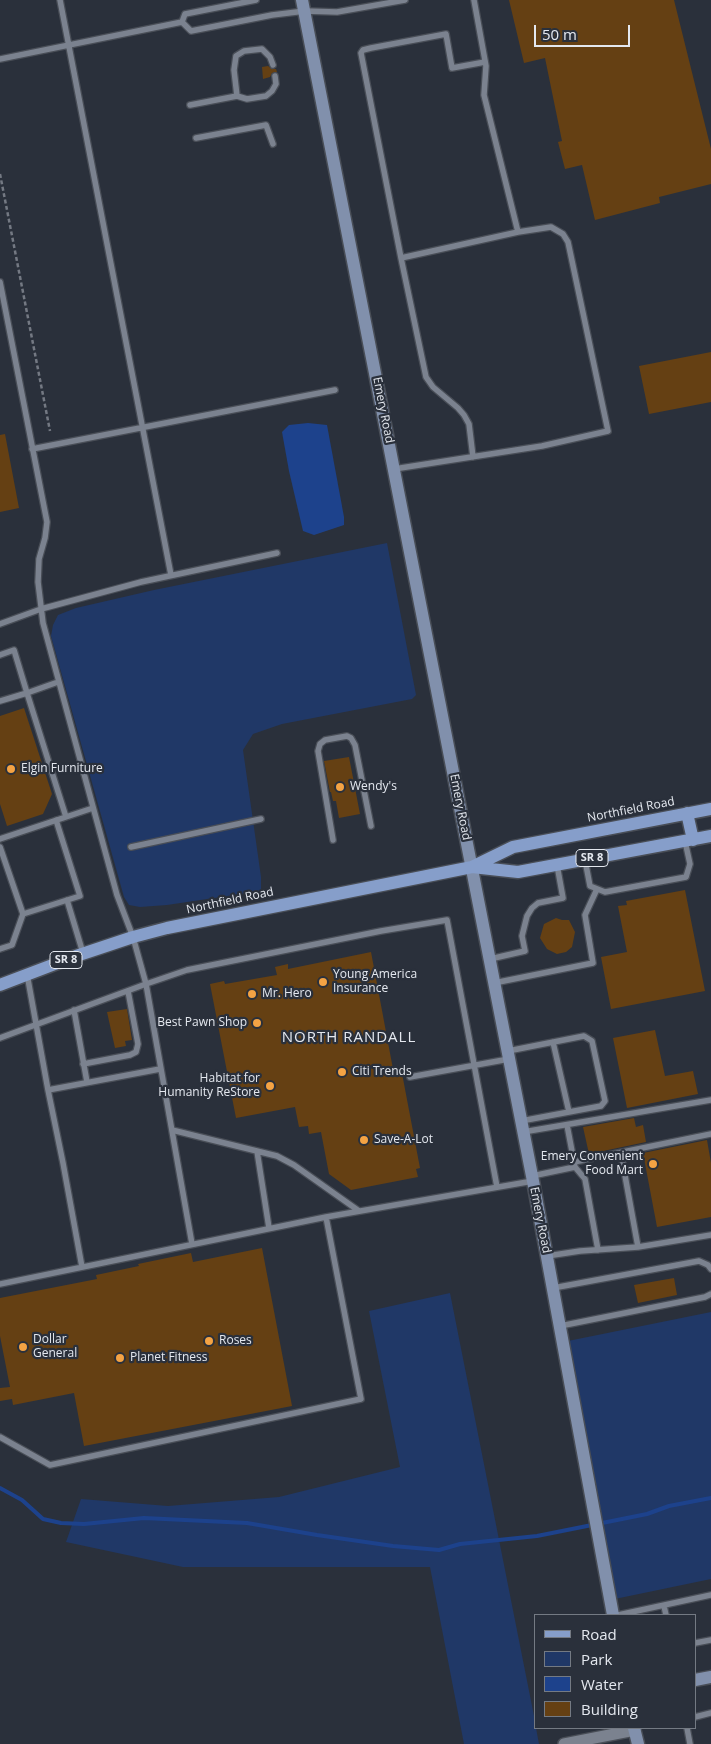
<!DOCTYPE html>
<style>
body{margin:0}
#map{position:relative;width:711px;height:1744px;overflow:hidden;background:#2a303b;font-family:"Open Sans",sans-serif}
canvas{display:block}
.legend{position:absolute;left:534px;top:1614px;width:162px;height:115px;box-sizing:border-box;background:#2a303b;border:1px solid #747a83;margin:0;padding:6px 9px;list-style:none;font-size:15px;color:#e4e8ef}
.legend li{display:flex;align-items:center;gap:10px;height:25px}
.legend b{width:25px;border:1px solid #747a83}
.scale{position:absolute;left:534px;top:25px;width:96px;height:22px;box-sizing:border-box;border:2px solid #e4e8ef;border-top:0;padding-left:6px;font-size:15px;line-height:18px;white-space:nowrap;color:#e4e8ef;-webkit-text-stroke:4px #2a303b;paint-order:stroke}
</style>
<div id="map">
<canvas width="711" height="1744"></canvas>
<ul class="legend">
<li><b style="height:6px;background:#869eca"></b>Road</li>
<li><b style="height:14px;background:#203867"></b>Park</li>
<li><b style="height:14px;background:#1d428c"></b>Water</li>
<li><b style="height:14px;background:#654013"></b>Building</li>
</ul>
<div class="scale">50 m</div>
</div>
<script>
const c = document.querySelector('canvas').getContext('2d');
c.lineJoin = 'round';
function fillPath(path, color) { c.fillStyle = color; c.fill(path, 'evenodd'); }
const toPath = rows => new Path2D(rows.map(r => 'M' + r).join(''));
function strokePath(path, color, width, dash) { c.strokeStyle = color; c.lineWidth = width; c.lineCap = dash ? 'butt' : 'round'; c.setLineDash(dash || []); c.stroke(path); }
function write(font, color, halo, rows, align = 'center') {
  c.font = font + ' "Open Sans",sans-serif'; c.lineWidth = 4.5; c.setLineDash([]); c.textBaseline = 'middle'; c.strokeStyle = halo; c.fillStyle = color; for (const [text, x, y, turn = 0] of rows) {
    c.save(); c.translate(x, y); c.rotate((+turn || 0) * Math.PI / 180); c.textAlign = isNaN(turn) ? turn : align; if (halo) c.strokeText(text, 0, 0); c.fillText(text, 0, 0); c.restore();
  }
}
fillPath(toPath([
 [387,543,416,695,412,699,282,724,253,734,243,750,261,877,261,891,167,905,140,907,129,905,124,897,51,636,53,625,58,615,76,608,154,590],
 [450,1293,535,1721,535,1728,536,1728,539,1744,464,1744,430,1567,183,1567,66,1542,81,1499,168,1506,279,1497,400,1467,369,1311],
 [711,1312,711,1579,610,1600,563,1342]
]), '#203867');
fillPath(toPath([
 [308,423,327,425,344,517,344,525,314,535,303,531,289,471,282,432,289,425]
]), '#1d428c');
strokePath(toPath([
 [0,1488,22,1500,43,1519,61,1523,84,1524,144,1518,247,1523,317,1535,393,1546,439,1550,460,1544,537,1536,647,1514,669,1506,711,1498]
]), '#1d428c', 4);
fillPath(toPath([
 [509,0,674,0,711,149,711,184,659,197,660,203,595,220,582,165,565,169,558,142,562,141,545,58,524,63],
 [268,66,272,69,276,69,277,72,272,73,270,77,263,79,262,67],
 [711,352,711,402,649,414,639,366],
 [5,434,19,508,0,512,0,435],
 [24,708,52,794,43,814,7,826,0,804,0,716],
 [349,757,360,814,339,818,336,801,333,801,331,792,330,792,324,761],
 [685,890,705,991,611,1009,601,957,627,952,618,906,627,905,626,901],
 [556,918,562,920,569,920,575,932,572,947,566,952,557,954,547,949,540,938,544,924],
 [371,952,393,1069,401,1068,420,1168,416,1169,418,1177,351,1190,329,1174,321,1132,309,1134,308,1126,299,1127,295,1107,236,1118,210,984,224,981,225,984,277,975,275,967,288,964,288,969],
 [127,1009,132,1040,125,1041,126,1046,115,1048,107,1012],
 [655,1030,665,1076,693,1071,698,1094,627,1108,613,1038],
 [634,1118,636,1127,643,1125,646,1142,589,1154,583,1127],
 [707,1140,711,1163,711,1217,657,1227,643,1153],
 [262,1248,292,1406,84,1446,74,1393,13,1405,12,1399,0,1401,0,1388,10,1387,0,1336,0,1298,97,1279,96,1275,139,1266,138,1264,191,1253,193,1262],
 [674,1278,677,1295,638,1303,634,1285]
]), '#654013');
const lane = toPath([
 [60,0,171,575],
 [474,0,486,66,484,95,518,232,401,258,361,53,363,50,371,48,446,34,452,68,485,62],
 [182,22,191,31,272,15,305,11,337,12,405,0],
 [182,22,185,14,256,0],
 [0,59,182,22],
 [273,65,270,57,262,49,244,51,236,56,234,70,237,96,247,99,266,96,272,91,276,84,275,76],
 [190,105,237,96],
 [196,138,266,125,273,144],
 [401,258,426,377,433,387,458,408,464,415,469,424,473,457],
 [0,282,47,522,45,538,39,559,38,582,43,623,117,895,133,937,146,984,0,1038],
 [32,449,335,390],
 [394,469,542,446,608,431,568,242,563,234,551,227,518,232],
 [0,624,41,609,141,582,277,553],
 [0,655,14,650,27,693,0,701],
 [58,682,27,693,66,817],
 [0,839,93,808],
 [333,840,318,751,320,744,325,740,347,736,351,738,355,745,371,826],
 [0,847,23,914,80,896,56,820],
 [131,847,261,819],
 [585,860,590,886,605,892,686,877,690,864,685,841],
 [67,900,83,953],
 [0,949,12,945,23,914],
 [490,959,525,951,522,936,527,916,532,908,538,903,563,898,557,865],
 [27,974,48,1090,63,1163,82,1267],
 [494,983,593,963,585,915,597,889],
 [74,1010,87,1082],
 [553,1042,569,1112],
 [508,1051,584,1036,592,1041,605,1101,601,1106,521,1121],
 [83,1064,130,1055,136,1052,138,1044,128,991],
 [410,1077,509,1059],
 [48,1090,160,1069],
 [567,1125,575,1167,585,1179,598,1250],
 [172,1130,277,1156,294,1165,359,1211],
 [523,1132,711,1100],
 [257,1151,269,1228],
 [622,1159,638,1247],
 [574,1162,711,1134],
 [532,1176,575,1167],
 [192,1244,146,984,187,970,381,931,447,920,497,1187],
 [547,1256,580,1251,638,1247,711,1235],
 [0,1284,326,1217],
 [553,1288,699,1261,708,1265,711,1269],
 [560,1326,705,1297,711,1294],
 [0,1437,50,1465,361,1399,326,1217,533,1181],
 [664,1606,666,1615],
 [618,1615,711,1595],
 [695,1643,711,1640],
 [695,1717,711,1713],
 [687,1728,690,1744]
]);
const street = toPath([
 [564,1744,635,1730]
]);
const secondary = toPath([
 [302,0,533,1181,613,1615],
 [695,1680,711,1677],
 [634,1728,638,1744]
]);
const primary = toPath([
 [687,813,693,840],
 [472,867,518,872,711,836],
 [0,985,76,956,133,937,167,928,472,867,513,847,711,809]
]);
strokePath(lane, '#494e57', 8);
strokePath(street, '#494e57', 14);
strokePath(secondary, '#494e57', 15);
strokePath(primary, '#494e57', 15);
strokePath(toPath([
 [0,174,50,431]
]), '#747983', 2.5, [4, 2.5]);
strokePath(lane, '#7b828f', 5.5);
strokePath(street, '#7b828f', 11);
strokePath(secondary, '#8190ac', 12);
strokePath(primary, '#869eca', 12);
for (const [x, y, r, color] of [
 [11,769,5,"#f4a344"],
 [340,787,5,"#f4a344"],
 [323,982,5,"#f4a344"],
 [252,994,5,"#f4a344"],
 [257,1023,5,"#f4a344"],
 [342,1072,5,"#f4a344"],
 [270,1086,5,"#f4a344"],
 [364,1140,5,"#f4a344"],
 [653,1164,5,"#f4a344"],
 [209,1341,5,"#f4a344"],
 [23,1347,5,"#f4a344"],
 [120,1358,5,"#f4a344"]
]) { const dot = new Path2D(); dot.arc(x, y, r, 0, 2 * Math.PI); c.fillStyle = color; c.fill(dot); strokePath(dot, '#2a303b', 2); }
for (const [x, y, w] of [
 [592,858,32],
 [66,960,32]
]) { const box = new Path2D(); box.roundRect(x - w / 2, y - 8.5, w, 17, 4); c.fillStyle = '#2a303b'; c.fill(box); strokePath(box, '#e4e8ef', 1); }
write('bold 11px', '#e4e8ef', null, [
 ["SR 8",592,858],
 ["SR 8",66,960]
]);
write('12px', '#e4e8ef', '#2a303b', [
 ["Emery Road",383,410,79],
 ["Emery Road",460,807,79],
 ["Northfield Road",631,810,-11],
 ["Northfield Road",230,901,-12],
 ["Emery Road",540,1220,79]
]);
write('12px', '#e4e8ef', '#2a303b', [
 ["Elgin Furniture",21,769],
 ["Wendy's",350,787],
 ["Young America",333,975],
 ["Insurance",333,989],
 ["Mr. Hero",262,994],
 ["Best Pawn Shop",247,1023,"right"],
 ["Citi Trends",352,1072],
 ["Habitat for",260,1079,"right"],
 ["Humanity ReStore",260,1093,"right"],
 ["Save-A-Lot",374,1140],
 ["Emery Convenient",643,1157,"right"],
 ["Food Mart",643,1171,"right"],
 ["Dollar",33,1340],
 ["General",33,1354],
 ["Roses",219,1341],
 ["Planet Fitness",130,1358]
], 'left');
c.letterSpacing = '1px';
write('15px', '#e4e8ef', '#2a303b', [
 ["NORTH RANDALL",349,1038]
]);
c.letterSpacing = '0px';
</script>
